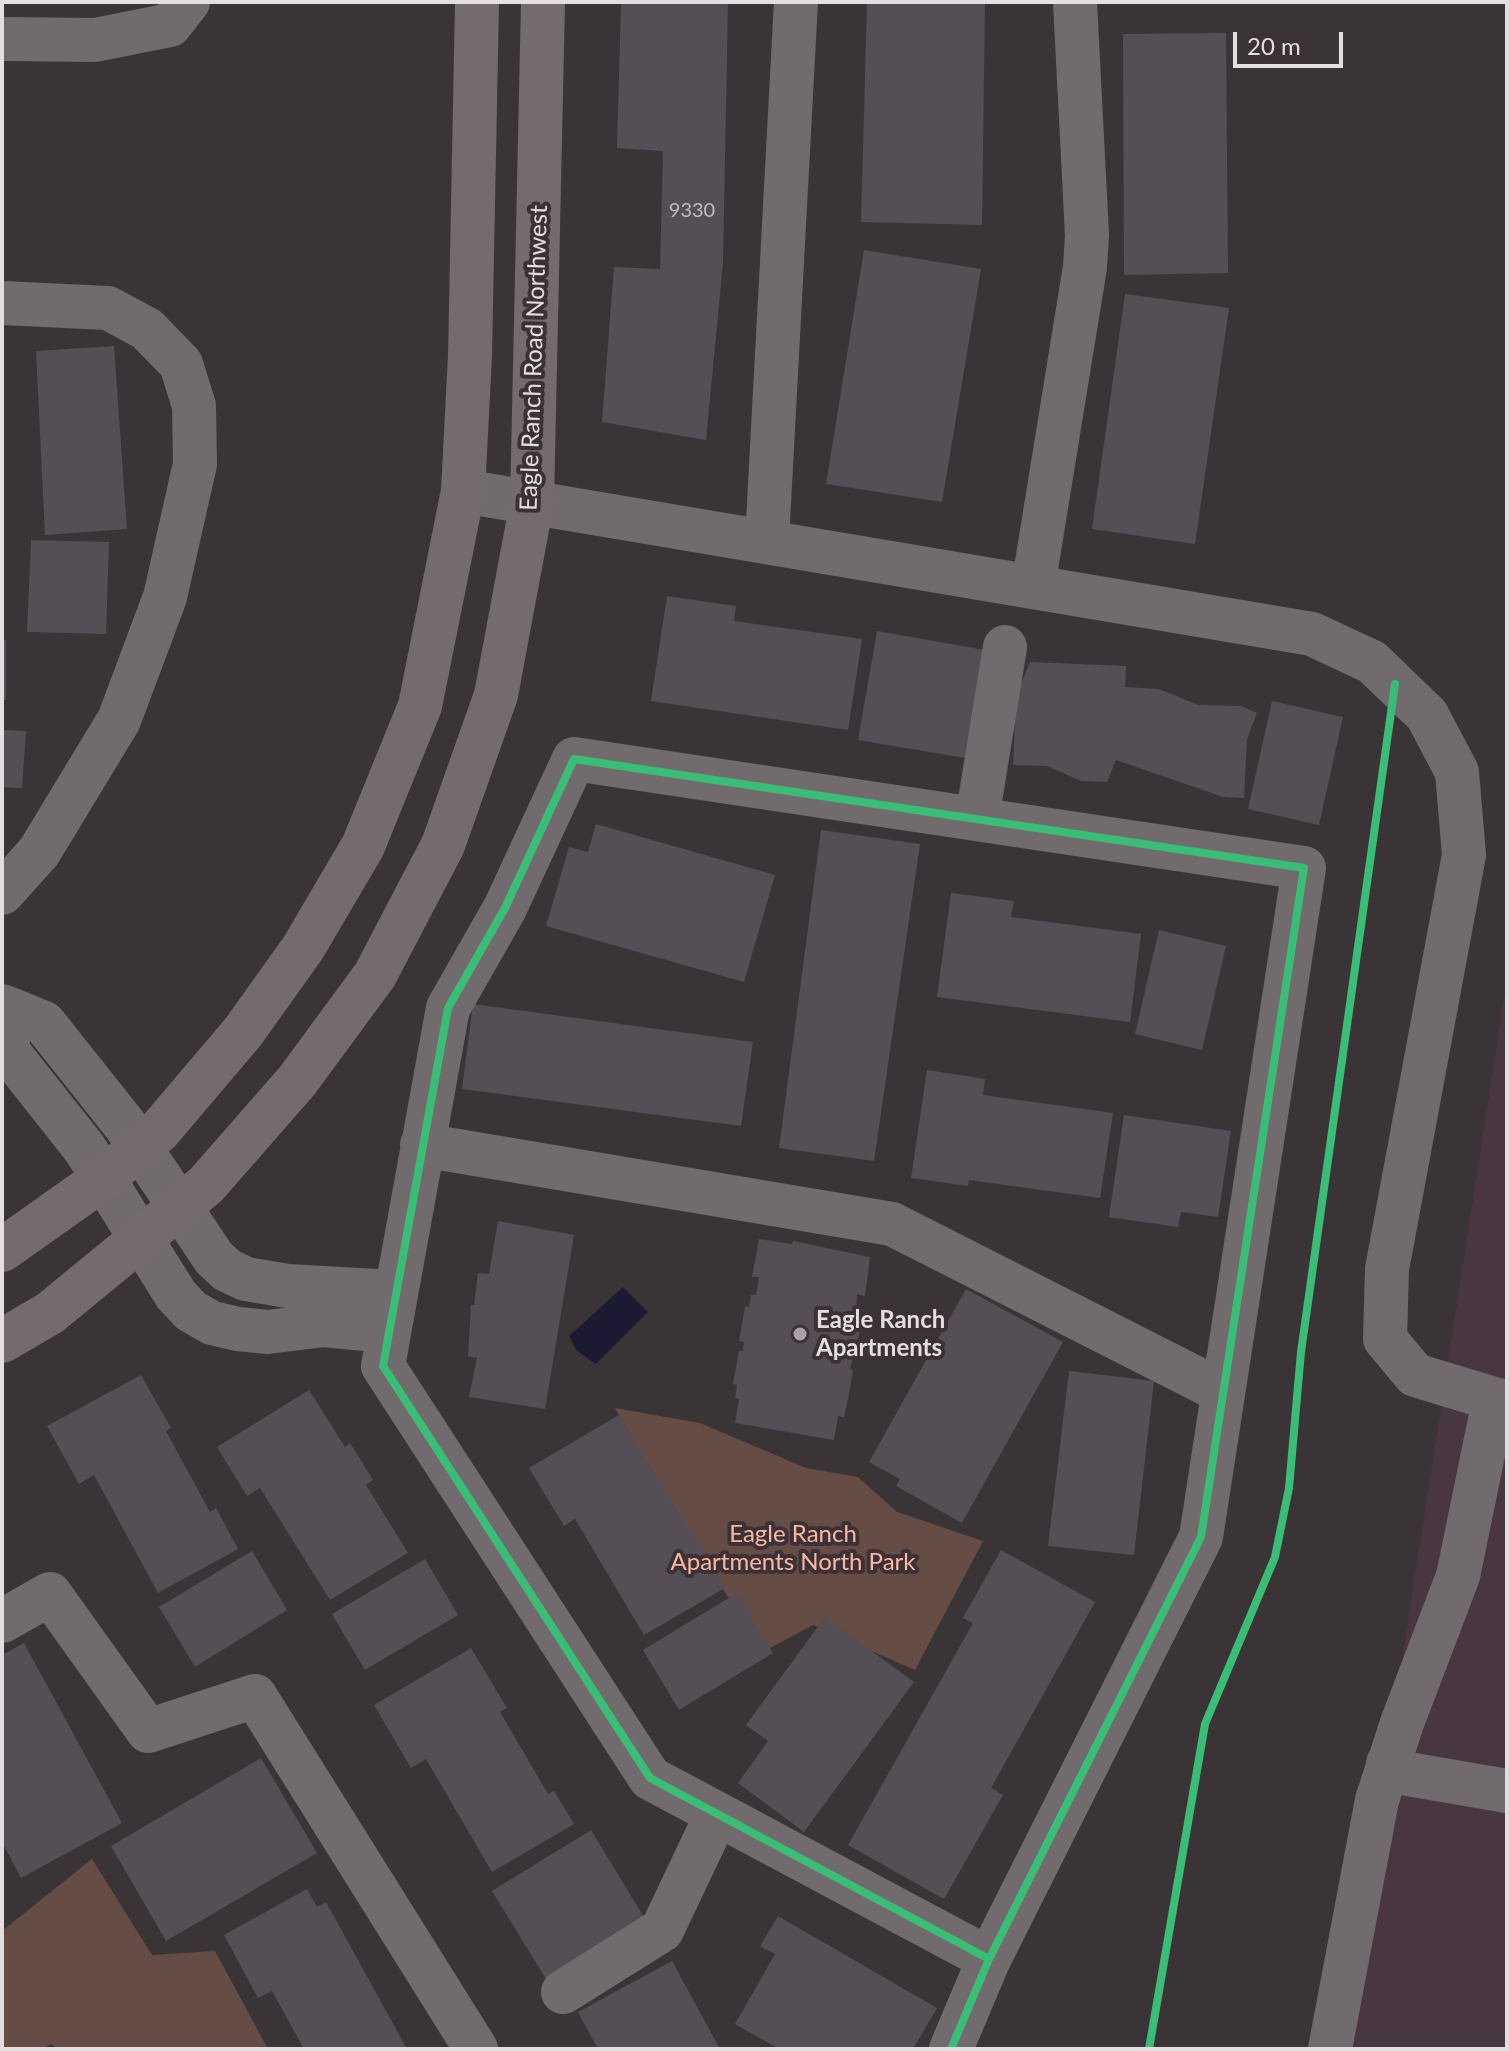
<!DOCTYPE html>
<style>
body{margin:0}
#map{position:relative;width:1509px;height:2051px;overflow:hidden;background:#3a3437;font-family:Lato,sans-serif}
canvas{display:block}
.frame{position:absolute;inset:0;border:4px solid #e4dde1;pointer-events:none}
.scale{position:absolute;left:1233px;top:32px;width:110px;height:36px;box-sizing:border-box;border:4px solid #e4dde1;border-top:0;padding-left:10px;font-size:24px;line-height:28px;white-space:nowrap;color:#e4dde1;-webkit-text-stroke:6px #3d3138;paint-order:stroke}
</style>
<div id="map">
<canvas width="1509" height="2051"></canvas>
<div class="frame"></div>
<div class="scale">20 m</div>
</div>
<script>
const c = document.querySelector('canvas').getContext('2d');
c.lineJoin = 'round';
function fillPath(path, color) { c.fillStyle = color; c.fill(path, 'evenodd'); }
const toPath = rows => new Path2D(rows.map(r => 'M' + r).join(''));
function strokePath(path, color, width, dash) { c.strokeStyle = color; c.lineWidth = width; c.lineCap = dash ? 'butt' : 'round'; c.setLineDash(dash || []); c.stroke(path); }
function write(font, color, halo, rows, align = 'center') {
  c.font = font + ' Lato,sans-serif'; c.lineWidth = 8; c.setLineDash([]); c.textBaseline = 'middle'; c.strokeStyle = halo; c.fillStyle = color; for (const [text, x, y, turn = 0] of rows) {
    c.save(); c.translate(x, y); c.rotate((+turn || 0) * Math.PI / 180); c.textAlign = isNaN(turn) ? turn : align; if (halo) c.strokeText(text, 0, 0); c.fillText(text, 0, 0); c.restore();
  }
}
fillPath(toPath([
 [1507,980,1507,2049,1342,2049]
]), '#483741');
fillPath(toPath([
 [615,1408,700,1423,806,1468,858,1477,897,1512,983,1541,915,1670,813,1625,764,1651,681,1526],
 [92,1859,152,1955,215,1951,268,2049,56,2049,52,2044,41,2049,2,2049,2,1931]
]), '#654d46');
fillPath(toPath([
 [623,1287,648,1312,596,1364,577,1351,569,1336]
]), '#1c1932');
fillPath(toPath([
 [621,2,728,2,723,263,706,440,602,422,614,267,660,269,663,151,617,148],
 [867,2,985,2,982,225,861,222],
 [1226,33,1228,273,1124,275,1123,34],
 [864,250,981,269,942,502,826,484],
 [1125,294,1229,308,1195,544,1092,529],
 [114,346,127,529,45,535,36,351],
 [31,540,109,542,106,634,27,632],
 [667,596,736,606,734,621,862,639,848,730,651,701],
 [877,631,985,650,966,758,858,740],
 [2,639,6,640,6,700,2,700],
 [1030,662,1126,666,1125,687,1159,689,1198,705,1241,706,1257,713,1247,739,1244,798,1223,797,1116,760,1107,782,1081,781,1047,766,1013,765,1016,696],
 [1272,701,1343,717,1319,825,1248,809],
 [2,730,26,731,22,788,2,787],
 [596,824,775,875,744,982,546,926,569,847,588,852],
 [821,830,920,844,874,1161,779,1148],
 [951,893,1014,901,1011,917,1141,934,1130,1022,937,997],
 [1159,930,1226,946,1202,1050,1135,1034],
 [473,1004,753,1042,741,1126,462,1089],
 [927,1070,985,1079,983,1095,1113,1113,1100,1198,969,1180,968,1186,911,1178],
 [1124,1115,1231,1131,1218,1217,1181,1212,1178,1227,1109,1217],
 [498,1221,574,1235,545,1409,469,1397,477,1358,468,1356,471,1305,474,1305,478,1273,489,1274],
 [759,1239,792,1244,793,1241,870,1257,865,1296,857,1294,856,1313,861,1327,850,1369,853,1371,847,1404,844,1417,838,1416,834,1440,735,1423,739,1399,735,1398,737,1385,733,1384,739,1351,743,1351,744,1342,739,1341,745,1307,749,1307,751,1295,756,1295,759,1277,752,1277],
 [966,1289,1063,1342,962,1523,896,1486,900,1479,869,1462],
 [1069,1371,1154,1381,1134,1555,1048,1546],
 [141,1375,171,1428,166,1431,210,1512,216,1508,238,1549,158,1593,94,1475,79,1484,47,1426],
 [309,1390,345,1447,350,1443,373,1480,366,1485,408,1553,330,1600,260,1488,247,1496,217,1447],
 [619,1415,725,1588,644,1635,575,1519,564,1526,529,1468],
 [1001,1550,1095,1602,991,1788,1003,1795,944,1899,848,1845,973,1623,963,1618],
 [252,1551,287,1610,195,1667,159,1607],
 [425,1559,458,1615,365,1670,332,1614],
 [737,1593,773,1653,679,1710,643,1650],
 [825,1617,914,1682,804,1832,738,1783,768,1741,746,1725],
 [24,1643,122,1823,21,1878,2,1842,2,1655],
 [471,1648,507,1708,500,1712,548,1794,554,1791,574,1824,492,1872,426,1759,411,1768,374,1705],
 [261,1758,317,1853,166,1941,111,1846],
 [591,1830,645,1919,546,1979,492,1891],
 [307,1889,317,1907,326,1902,407,2049,304,2049,272,1991,258,1998,224,1935],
 [778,1916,937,2008,913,2049,779,2049,735,2024,775,1954,760,1946],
 [672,1961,720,2049,598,2049,578,2012]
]), '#554e55');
strokePath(toPath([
 [2,39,95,40,170,25,188,2],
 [2,303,108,308,147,329,181,364,194,406,195,464,165,597,119,720,39,852,2,893],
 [463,491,1312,634,1372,662,1427,715,1457,772,1464,855,1387,1269,1385,1339,1415,1375,1507,1403],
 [767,540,796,2],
 [1033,587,1085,267,1087,235,1075,2],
 [977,819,1005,647],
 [2,1006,44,1023,125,1125,214,1258,227,1270,246,1279,288,1286,394,1292],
 [4,1009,9,1053,85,1149,176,1295,191,1311,212,1323,238,1329,268,1332,324,1325,386,1331],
 [422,1145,892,1224,1223,1392],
 [2,1621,50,1594,148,1731,255,1696,476,2049],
 [1388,1763,1408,1774,1507,1791],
 [563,1992,662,1930,717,1814],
 [951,2049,989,1959,650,1778,383,1366,448,1008,505,908,574,759,1304,868,1201,1537,989,1959],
 [1330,2049,1377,1800,1402,1723,1458,1576,1494,1401]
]), '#716b6d', 44);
strokePath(toPath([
 [2,1250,104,1178,159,1131,243,1032,303,948,363,846,420,706,463,491,470,356,477,2],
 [2,1341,50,1313,206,1185,297,1081,375,975,443,845,496,695,532,502,543,2]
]), '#736b6d', 44);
strokePath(toPath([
 [951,2049,989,1959,650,1778,383,1366,448,1008,505,908,574,759,1304,868,1201,1537,989,1959],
 [1149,2049,1205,1724,1275,1557,1289,1488,1301,1352,1395,684]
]), '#3abd76', 8);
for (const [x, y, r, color] of [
 [800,1334,8,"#a8a2a6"]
]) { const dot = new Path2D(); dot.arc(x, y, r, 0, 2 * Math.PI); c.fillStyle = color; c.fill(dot); strokePath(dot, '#3d3138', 3); }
write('20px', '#c0b9be', null, [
 ["9330",692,211]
]);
write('24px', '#e4dde1', '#3d3138', [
 ["Eagle Ranch Road Northwest",534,358,-88]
]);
write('bold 24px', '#e4dde1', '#3d3138', [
 ["Eagle Ranch",816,1320],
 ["Apartments",816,1348]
], 'left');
write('24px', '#f9b8a1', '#3d3138', [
 ["Eagle Ranch",793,1534],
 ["Apartments North Park",793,1562]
]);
</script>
